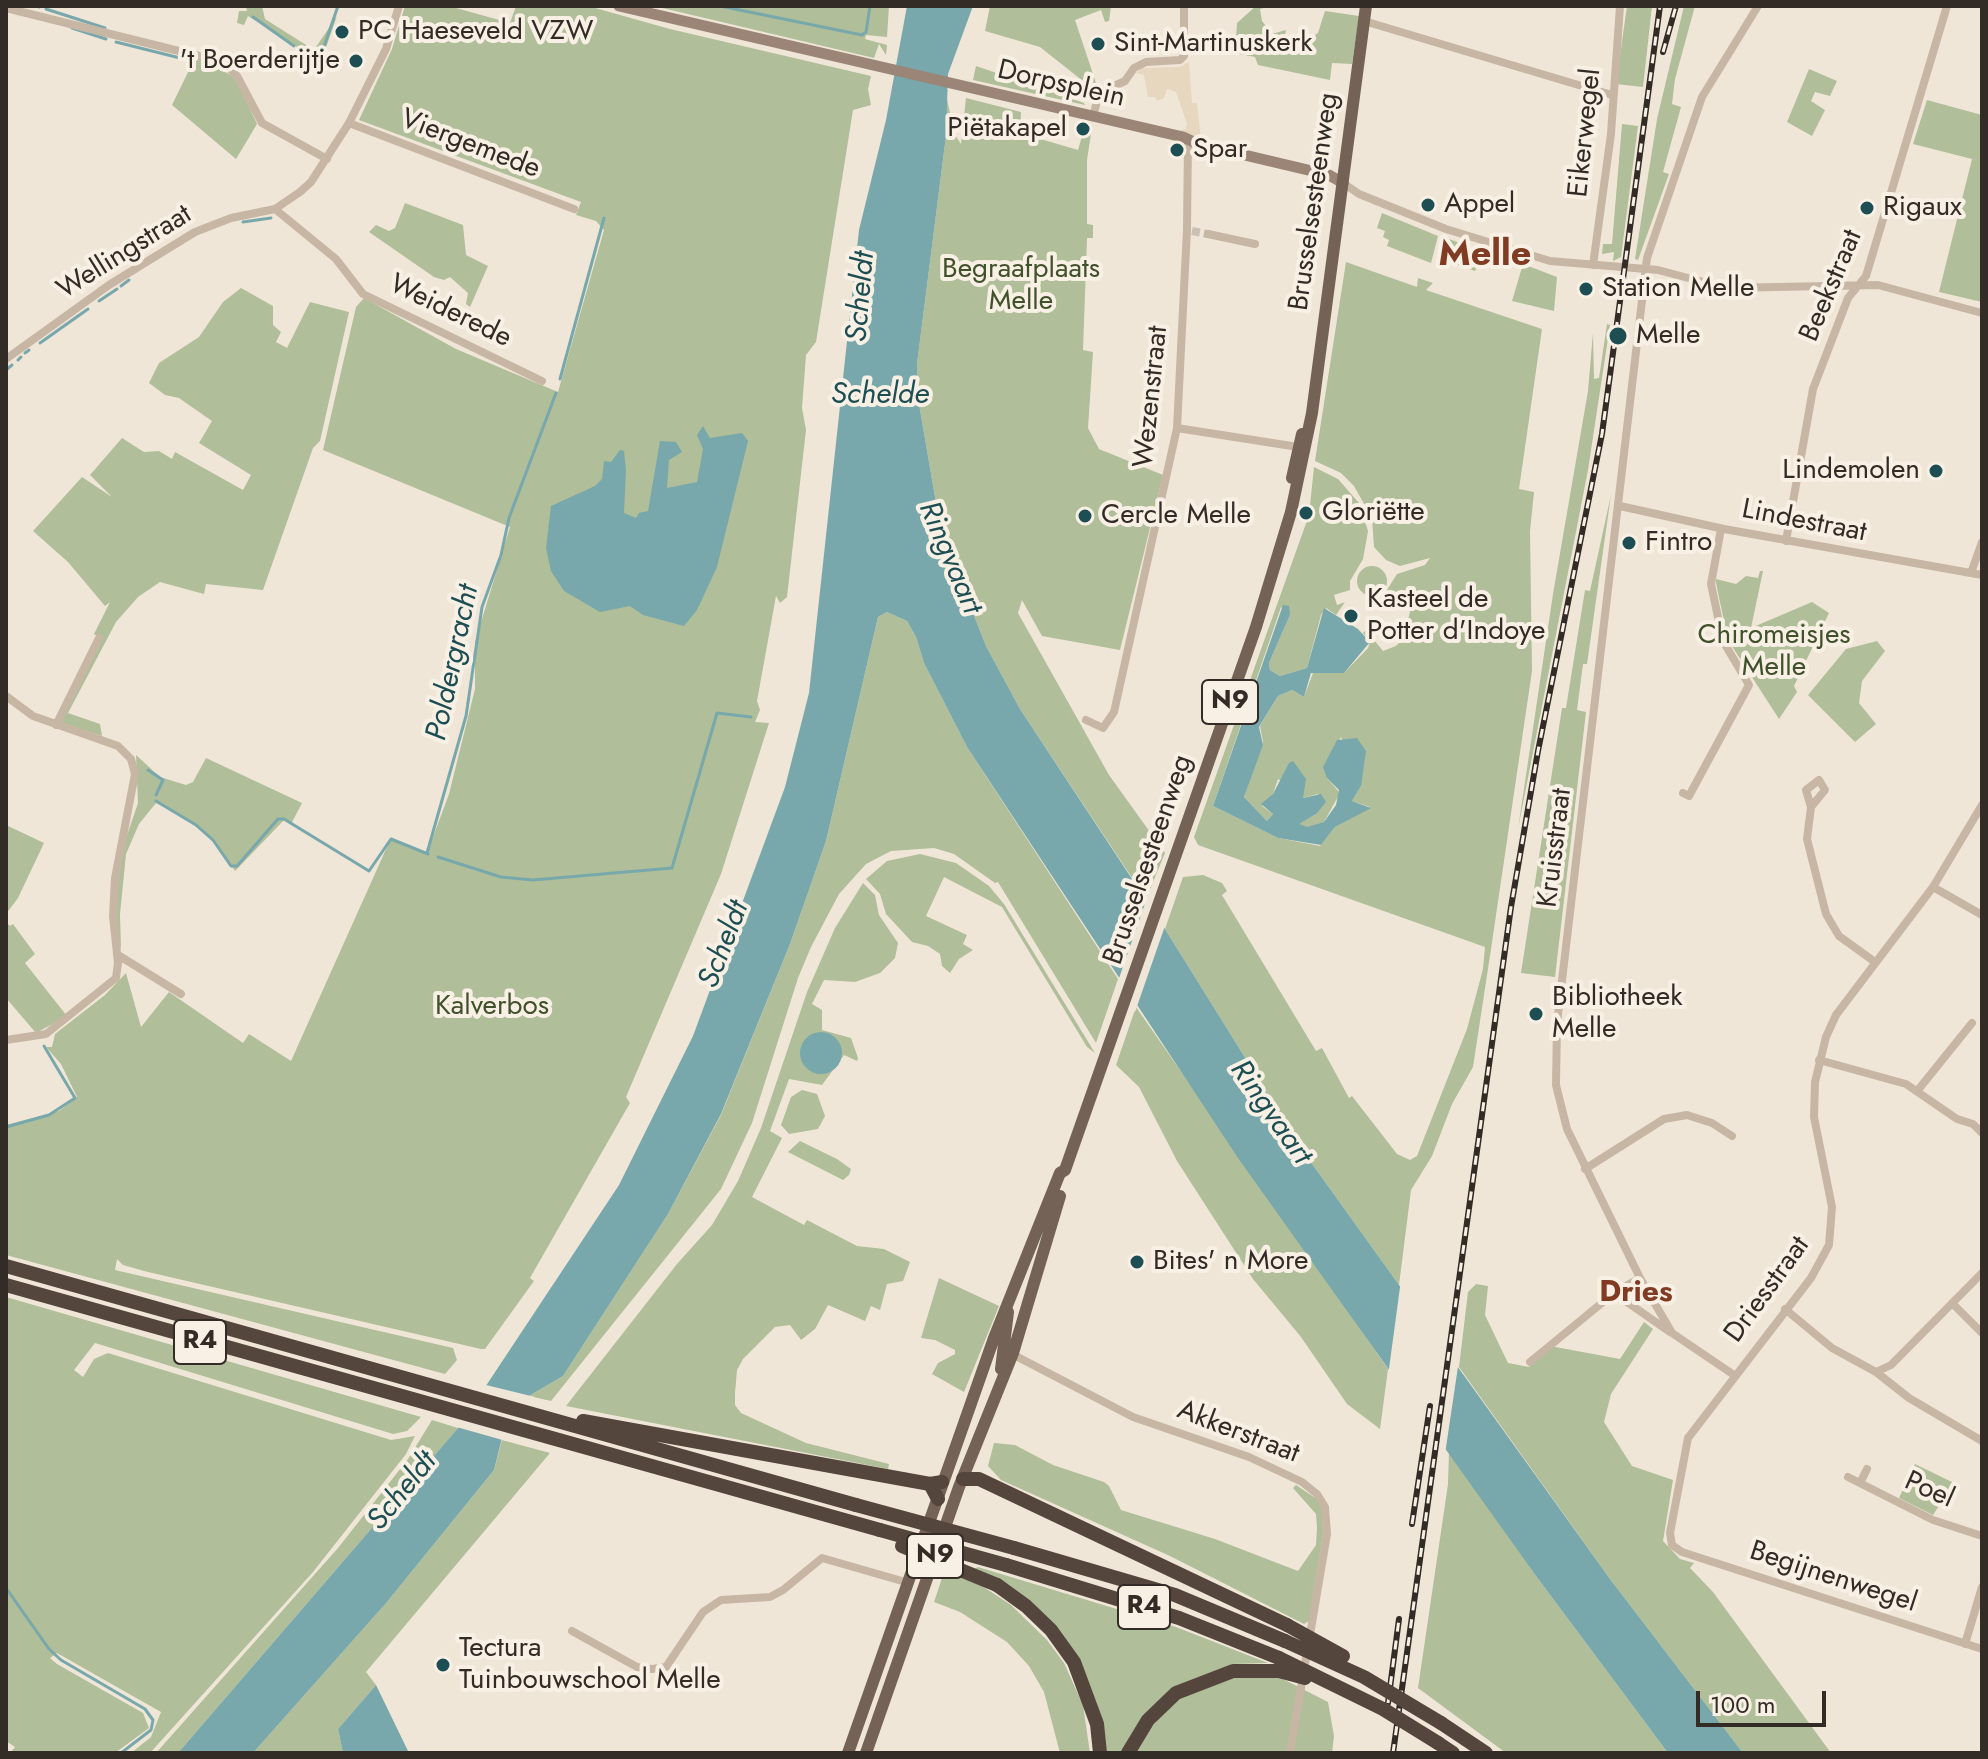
<!DOCTYPE html>
<meta charset="utf-8">
<style>
body{margin:0}
#map{position:relative;width:1988px;height:1759px;overflow:hidden;background:#f0e6d8;font-family:Jost,sans-serif}
canvas{display:block}
.frame{position:absolute;inset:0;border:8px solid #332b26;pointer-events:none}
.scale{position:absolute;left:1696px;top:1691px;width:130px;height:36px;box-sizing:border-box;border:4px solid #332b26;border-top:0;padding-left:10px;font-size:24px;line-height:28px;white-space:nowrap;color:#332b26;-webkit-text-stroke:6px #f8f0e4;paint-order:stroke}
</style>
<div id="map">
<canvas width="1988" height="1759"></canvas>
<div class="frame"></div>
<div class="scale">100 m</div>
</div>
<script>
const c = document.querySelector('canvas').getContext('2d');
c.lineJoin = 'round';
function fillPath(path, color) { c.fillStyle = color; c.fill(path, 'evenodd'); }
const toPath = rows => new Path2D(rows.map(r => 'M' + r).join(''));
function strokePath(path, color, width, dash) { c.strokeStyle = color; c.lineWidth = width; c.lineCap = dash ? 'butt' : 'round'; c.setLineDash(dash || []); c.stroke(path); }
function write(font, color, halo, rows, align = 'center') {
  c.font = font + ' Jost,sans-serif'; c.lineWidth = 8; c.setLineDash([]); c.textBaseline = 'middle'; c.strokeStyle = halo; c.fillStyle = color; for (const [text, x, y, turn = 0] of rows) {
    c.save(); c.translate(x, y); c.rotate((+turn || 0) * Math.PI / 180); c.textAlign = isNaN(turn) ? turn : align; if (halo) c.strokeText(text, 0, 0); c.fillText(text, 0, 0); c.restore();
  }
}
fillPath(toPath([
 [246,6,262,6,265,19,314,50,337,16,321,62,248,16,244,25,237,23,239,11,247,11],
 [405,6,449,6,510,23,516,6,588,6,670,29,871,76,868,89,871,105,853,110,816,342,806,355,802,408,806,430,787,597,780,603,776,596,757,701,760,710,755,722,769,723,721,874,626,1097,630,1103,530,1278,534,1281,485,1349,481,1349,148,1272,123,1265,117,1259,115,1270,453,1348,457,1360,445,1374,6,1255,6,1125,59,1111,77,1097,61,1064,46,1047,52,1047,55,1034,105,995,126,973,141,1027,169,992,243,1043,249,1034,291,1061,391,838,427,853,449,794,475,689,475,642,510,527,323,450,356,307,364,298,456,349,558,392,604,230,596,221,576,215,581,202,359,120,392,49],
 [654,6,889,6,887,37,866,35,865,39,887,45,886,55,879,44,874,58],
 [990,6,1111,6,1109,21,1105,22,1101,10,1075,20,1097,86,1093,89,1040,47,985,31],
 [1256,6,1270,6,1260,9,1262,21,1272,34,1286,30,1285,35,1309,39,1318,33,1325,11,1359,16,1352,64,1332,63,1330,80,1258,65,1255,57,1235,53,1237,23],
 [1627,6,1652,6,1643,87,1616,84],
 [1684,6,1695,6,1675,79,1672,104,1681,107,1663,172,1669,174,1638,260,1635,259,1657,119],
 [199,59,235,77,257,124,236,159,172,105,192,64],
 [976,66,1084,103,1085,105,973,80],
 [1809,69,1837,81,1830,96,1815,92,1811,101,1825,110,1812,136,1787,122],
 [946,95,955,135,961,144,966,98,1021,112,1020,133,1078,150,1085,126,1092,127,1087,160,1087,224,1093,225,1093,238,1087,238,1083,350,1093,352,1088,428,1099,449,1163,475,1120,650,1042,636,1022,600,1018,613,1109,775,1165,853,1146,899,1020,709,986,646,941,532,918,398,917,364,946,136],
 [1927,100,1982,115,1982,302,1939,292,1972,159,1913,144],
 [1622,124,1638,126,1621,257,1613,261,1614,252,1602,254,1603,244,1612,244],
 [405,203,463,225,466,255,488,266,470,307,466,304,468,293,450,277,444,280,434,277,369,232,376,225,389,231,395,228],
 [1382,213,1438,236,1431,263,1387,246,1389,240,1383,237,1385,231,1377,228],
 [1449,239,1468,246,1480,257,1475,271,1439,258,1445,240],
 [1346,262,1417,287,1418,278,1433,283,1426,290,1542,329,1519,489,1534,492,1530,531,1532,671,1491,949,1473,1067,1452,1104,1432,1156,1411,1190,1399,1285,1305,1154,1165,929,1183,877,1203,875,1222,883,1227,891,1222,895,1316,1051,1322,1048,1349,1098,1352,1096,1397,1154,1410,1160,1417,1156,1467,1029,1483,969,1485,947,1198,845,1194,837,1309,515,1314,467,1338,479,1359,503,1368,531,1363,559,1350,581,1350,590,1334,595,1337,605,1345,602,1336,615,1326,608,1321,615,1307,668,1280,676,1270,670,1269,663,1290,615,1281,607,1213,806,1278,838,1320,846,1335,827,1370,807,1352,801,1361,786,1341,737,1333,753,1327,778,1340,793,1324,822,1306,828,1298,824,1316,814,1318,794,1303,798,1303,794,1278,779,1273,794,1262,806,1273,814,1267,821,1244,797,1263,742,1260,726,1278,696,1292,690,1304,697,1313,673,1344,673,1368,648,1370,642,1363,633,1366,630,1383,651,1396,646,1404,638,1410,612,1403,598,1395,602,1397,608,1391,607,1385,593,1397,574,1425,565,1430,558,1400,566,1386,560,1374,547,1372,518,1354,486,1341,473,1315,461],
 [1523,264,1557,277,1554,311,1512,301],
 [241,288,273,306,273,325,281,332,276,342,287,348,310,302,349,312,320,441,313,448,263,590,206,584,204,594,160,582,138,597,116,622,68,713,100,724,102,736,61,723,102,639,94,634,110,602,105,606,68,562,33,531,82,477,112,497,90,475,122,438,144,452,159,451,172,459,175,452,243,490,251,475,199,443,212,421,179,398,165,395,149,383,159,363,199,337,223,302],
 [1607,324,1610,325,1588,470,1518,829,1553,594,1588,391,1593,333,1594,379,1599,378],
 [1611,495,1587,664,1583,664,1577,710,1586,712,1555,977,1521,973,1562,708,1566,708,1585,590,1590,591],
 '1357 581a15 15 0 1 1 30 0a15 15 0 1 1-30 0Z',
 [1760,571,1763,571,1751,628,1812,602,1829,613,1794,686,1797,692,1779,719,1728,640,1716,583,1716,579,1736,584,1746,576,1758,578],
 [887,612,907,621,916,637,924,663,967,747,1118,979,1096,1043,998,882,995,883,954,854,934,848,891,851,866,864,839,894,811,947,798,978,752,1123,721,1189,551,1401,529,1396,563,1376,668,1214,721,1115,790,944,826,841,878,617],
 [1877,641,1885,651,1862,681,1859,703,1876,724,1855,742,1808,695,1846,649],
 [136,755,160,777,186,785,193,782,206,758,302,803,291,824,284,820,235,871,219,847,186,818,156,803,139,824,126,854,120,914,121,950,117,932,117,887,124,844,138,803],
 [6,825,44,843,18,898,6,914],
 [920,854,956,863,989,886,1004,904,1095,1053,1087,1047,1002,907,944,877,926,916,967,935,963,944,973,950,959,959,950,973,942,966,940,954,928,946,912,942,886,914,880,894,866,879,887,861],
 [863,883,875,895,879,915,898,943,895,958,880,973,855,982,824,980,812,1004,822,1010,822,1030,851,1038,858,1058,857,1061,844,1055,822,1085,789,1079,770,1131,782,1138,752,1197,804,1225,807,1220,857,1246,884,1249,910,1262,903,1281,887,1284,880,1310,871,1306,865,1321,828,1305,815,1329,801,1340,790,1325,775,1327,743,1359,737,1370,735,1393,735,1405,741,1413,806,1443,889,1464,888,1469,566,1406,677,1264,712,1225,738,1181,761,1128,807,992,835,928],
 [6,922,10,926,13,924,35,954,25,963,67,1016,36,1033,6,998],
 [1136,1007,1388,1369,1380,1429,1347,1404,1301,1337,1253,1279,1177,1161,1139,1087,1116,1065],
 [802,1090,817,1094,825,1116,818,1129,789,1134,781,1125,791,1097],
 [800,1141,837,1159,851,1169,849,1175,843,1180,788,1152],
 [939,1278,999,1306,964,1392,932,1374,938,1363,955,1354,955,1350,935,1340,921,1338],
 [1476,1284,1488,1286,1485,1315,1508,1363,1529,1367,1550,1346,1620,1359,1644,1322,1653,1329,1611,1394,1604,1422,1632,1466,1673,1480,1663,1541,1680,1559,1694,1563,1690,1568,1713,1592,1831,1753,1743,1753,1610,1579,1459,1367,1468,1292],
 [6,1297,421,1417,407,1431,393,1434,95,1343,74,1370,83,1377,94,1359,108,1353,391,1440,415,1436,406,1454,313,1572,150,1753,131,1753,151,1737,161,1712,57,1653,50,1658,57,1664,143,1713,149,1728,115,1753,10,1753,15,1747,6,1741],
 [432,1420,458,1428,178,1753,156,1753,338,1548,408,1459],
 [502,1440,550,1453,366,1672,376,1685,338,1729,343,1753,253,1753,387,1602,494,1470],
 [994,1443,1015,1445,1053,1465,1104,1482,1109,1486,1121,1510,1215,1539,1298,1571,1316,1545,1317,1528,1316,1514,1293,1488,1296,1485,1317,1499,1322,1509,1323,1534,1309,1621,1304,1624,1170,1556,1001,1480,988,1466],
 [1449,1452,1536,1576,1668,1753,1506,1753,1418,1688,1448,1484],
 [1915,1464,1954,1483,1933,1515,1899,1498],
 [978,1567,1176,1627,1268,1663,1232,1664,1173,1687,1143,1716,1121,1753,1105,1753,1078,1660,974,1569],
 [944,1572,979,1584,1011,1605,1047,1640,1064,1663,1083,1705,1090,1753,1060,1753,1044,1692,1029,1666,1007,1642,960,1612,934,1602],
 [1234,1677,1279,1677,1328,1702,1334,1736,1332,1753,1136,1753,1154,1724,1180,1698]
]), '#b0be99');
fillPath(toPath([
 [1189,62,1192,103,1197,103,1201,140,1177,131,1186,129,1187,124,1176,92,1167,89,1164,98,1157,101,1155,97,1148,97,1144,75,1136,73,1142,68,1180,67]
]), '#e8d7bf');
fillPath(toPath([
 [907,6,973,6,948,74,946,136,917,364,918,398,941,532,986,646,1020,709,1165,929,1305,1154,1610,1579,1743,1753,1668,1753,1536,1576,1238,1158,967,747,924,663,916,637,907,621,887,612,878,617,826,841,790,944,721,1114,668,1214,563,1376,529,1396,502,1438,494,1470,387,1602,253,1753,178,1753,458,1428,619,1185,693,1036,785,787,809,693,859,230,886,120],
 [703,426,710,438,742,433,748,441,717,567,697,610,684,626,643,615,630,606,600,612,564,591,551,571,546,548,551,506,595,486,602,479,604,461,611,462,620,450,624,451,626,470,624,513,636,518,639,513,648,511,660,441,676,442,682,452,669,460,667,488,697,482,703,449,697,435],
 [1283,605,1289,606,1290,615,1269,663,1270,670,1280,676,1307,668,1324,608,1358,629,1370,642,1344,673,1311,673,1304,697,1292,690,1278,696,1259,727,1263,745,1244,797,1267,821,1273,814,1261,804,1273,794,1289,763,1293,761,1306,779,1303,798,1321,794,1326,802,1316,814,1299,824,1307,827,1324,822,1336,805,1339,790,1327,778,1323,767,1337,740,1357,738,1366,751,1361,786,1352,801,1371,808,1335,827,1321,845,1278,838,1213,806],
 '800 1053a21 21 0 1 1 42 0a21 21 0 1 1-42 0Z',
 [376,1685,409,1753,343,1753,338,1729]
]), '#78a8ac');
fillPath(toPath([
 [1148,895,1166,923,1135,1012,1117,984],
 [1401,1280,1459,1360,1445,1454,1388,1376],
 [482,1384,535,1397,506,1441,453,1426]
]), '#f0e6d8');
strokePath(toPath([
 [37,6,39,7],
 [720,6,862,35,866,32,870,6],
 [46,9,105,28],
 [253,17,294,46],
 [72,28,106,39],
 [116,42,188,60],
 [298,48,319,61,338,6],
 [243,222,271,218],
 [121,286,129,280],
 [99,301,117,289],
 [40,343,88,309],
 [25,353,29,350],
 [18,360,21,357],
 [6,370,12,365],
 [560,379,604,218],
 [148,770,163,780,156,795],
 [156,801,196,825,213,840,231,866,237,866,278,819,284,819,369,871,391,839,428,854],
 [427,853,466,716,482,607,501,555,509,518,556,393],
 [438,857,501,877,533,880,672,868,717,713,751,717],
 [6,1127,49,1115,75,1098,44,1046],
 [6,1588,49,1649,61,1660,145,1709,153,1720,151,1730,121,1753]
]), '#78a8ac', 3);
strokePath(toPath([
 [1192,231,1208,234]
]), '#cac1b4', 8, [8, 4]);
strokePath(toPath([
 [6,8,199,56,227,66,237,76,262,123,327,159],
 [1364,21,1612,95],
 [1093,117,1099,93,1125,81,1134,68,1146,62,1180,60,1184,56,1184,6],
 [349,123,574,209],
 [1343,183,1359,194,1446,229,1550,261,1658,270,1726,288,1878,285,1982,313],
 [275,209,336,259,363,294,542,381],
 [1208,234,1255,244],
 [1593,265,1611,134,1620,6],
 [6,359,109,285,195,232,231,218,275,209,300,192,311,182,349,123,386,49,399,6],
 [1177,428,1298,447],
 [1620,506,1724,529,1982,575],
 [1786,541,1813,389,1848,298,1866,276,1947,6],
 [1971,573,1982,542],
 [6,696,33,716,118,746,131,759,135,774,115,878,113,916,118,963,116,978,46,1034,6,1040],
 [1086,720,1103,728,1114,712,1177,428,1187,230,1188,140],
 [56,725,99,638],
 [1683,793,1689,796,1749,685,1723,641,1711,584,1721,529],
 [1982,805,1933,887,1836,1015,1826,1037,1815,1082,1814,1117,1832,1207,1829,1245,1811,1278,1688,1438,1670,1533,1672,1545,1682,1552,1982,1649],
 [1811,807,1806,790,1819,780,1825,790,1811,807,1807,839,1826,914,1839,936,1875,962],
 [1933,887,1982,915],
 [118,955,181,994],
 [1819,1060,1906,1084,1957,1119,1973,1124,1982,1133],
 [1918,1090,1972,1023],
 [1585,1169,1664,1119,1687,1115,1712,1123,1732,1136],
 [1640,1278,1614,1293,1670,1332],
 [1952,1303,1982,1333],
 [1785,1309,1832,1348,1876,1372,1891,1365,1982,1273],
 [1010,1353,1133,1417,1249,1457,1302,1482,1317,1494,1325,1507,1327,1534,1290,1753],
 [1530,1362,1614,1293],
 [1876,1372,1909,1398,1982,1441],
 [1734,1375,1672,1333,1640,1278,1567,1129,1556,1085,1557,1023,1647,258,1702,97,1758,6],
 [1848,1477,1933,1520,1982,1536],
 [1860,1483,1867,1469],
 [572,1631,637,1667,652,1669,666,1667,703,1612,721,1600,770,1597,783,1590,822,1558,909,1583],
 [1965,1644,1982,1587]
]), '#c8b6a5', 8);
strokePath(toPath([
 [619,6,1183,137,1198,144,1329,175,1343,183]
]), '#9b8576', 11);
strokePath(toPath([
 [1292,478,1302,434],
 [1001,1369,1008,1312],
 [848,1753,994,1338,1060,1173,1065,1170,1256,627,1291,512,1312,413,1366,6],
 [866,1753,959,1487,1013,1353,1060,1196]
]), '#756257', 12);
strokePath(toPath([
 [6,1266,856,1505],
 [6,1285,880,1530],
 [583,1421,930,1484,942,1482],
 [963,1479,979,1479,1287,1625],
 [930,1484,938,1499],
 [1014,1548,1175,1595,1285,1641],
 [1006,1565,1179,1618,1279,1658],
 [997,1585,1026,1606,1051,1630,1074,1662,1097,1724,1100,1753],
 [1441,1723,1486,1753],
 [1438,1743,1453,1753],
 [1128,1753,1148,1720,1176,1693,1233,1671,1279,1671]
]), '#54453d', 14);
const rail = toPath([
 [1663,52,1676,6],
 [1412,1524,1430,1406],
 [1388,1703,1399,1619],
 [1393,1753,1511,907,1538,751,1602,434,1660,6]
]);
strokePath(rail, '#332b26', 6);
strokePath(rail, '#f8f0e4', 3, [9]);
strokePath(toPath([
 [856,1505,1014,1548],
 [880,1530,1006,1565],
 [902,1546,997,1585],
 [1287,1625,1343,1656],
 [1285,1641,1364,1677,1441,1723],
 [1279,1658,1383,1709,1438,1743],
 [1279,1671,1305,1678]
]), '#54453d', 14);
for (const [x, y, r, color] of [
 [342,32,8,"#1d4e53"],
 [1098,44,8,"#1d4e53"],
 [356,61,8,"#1d4e53"],
 [1083,129,8,"#1d4e53"],
 [1177,150,8,"#1d4e53"],
 [1428,205,8,"#1d4e53"],
 [1867,208,8,"#1d4e53"],
 [1586,289,8,"#1d4e53"],
 [1618,336,10,"#1d4e53"],
 [1936,471,8,"#1d4e53"],
 [1306,513,8,"#1d4e53"],
 [1085,516,8,"#1d4e53"],
 [1629,543,8,"#1d4e53"],
 [1351,616,8,"#1d4e53"],
 [1536,1014,8,"#1d4e53"],
 [1137,1262,8,"#1d4e53"],
 [443,1665,8,"#1d4e53"]
]) { const dot = new Path2D(); dot.arc(x, y, r, 0, 2 * Math.PI); c.fillStyle = color; c.fill(dot); strokePath(dot, '#f8f0e4', 3); }
for (const [x, y, w] of [
 [1230,702,56],
 [200,1342,52],
 [935,1556,56],
 [1144,1607,52]
]) { const box = new Path2D(); box.roundRect(x - w / 2, y - 22, w, 44, 6); c.fillStyle = '#f8f0e4'; c.fill(box); strokePath(box, '#332b26', 2); }
write('bold 26px', '#332b26', null, [
 ["N9",1230,702],
 ["R4",200,1342],
 ["N9",935,1556],
 ["R4",1144,1607]
]);
write('28px', '#332b26', '#f8f0e4', [
 ["PC Haeseveld VZW",358,32],
 ["Sint-Martinuskerk",1114,44],
 ["'t Boerderijtje",340,61,"right"],
 ["Piëtakapel",1067,129,"right"],
 ["Spar",1193,150],
 ["Appel",1444,205],
 ["Rigaux",1883,208],
 ["Station Melle",1602,289],
 ["Melle",1636,336],
 ["Lindemolen",1920,471,"right"],
 ["Gloriëtte",1322,513],
 ["Cercle Melle",1101,516],
 ["Fintro",1645,543],
 ["Kasteel de",1367,600],
 ["Potter d'Indoye",1367,632],
 ["Bibliotheek",1552,998],
 ["Melle",1552,1030],
 ["Bites' n More",1153,1262],
 ["Tectura",459,1649],
 ["Tuinbouwschool Melle",459,1681]
], 'left');
write('28px', '#332b26', '#f8f0e4', [
 ["Dorpsplein",1061,85,13],
 ["Eikerwegel",1586,133,-84],
 ["Viergemede",470,145,21],
 ["Brusselsesteenweg",1315,202,-82],
 ["Wellingstraat",125,253,-32],
 ["Beekstraat",1832,286,-67],
 ["Weiderede",450,312,26],
 ["Wezenstraat",1152,397,-84],
 ["Lindestraat",1804,522,11],
 ["Kruisstraat",1556,848,-83],
 ["Brusselsesteenweg",1149,860,-71],
 ["Driesstraat",1768,1290,-54],
 ["Akkerstraat",1238,1433,21],
 ["Poel",1929,1491,24],
 ["Begijnenwegel",1833,1578,18]
]);
write('28px', '#41512b', '#f8f0e4', [
 ["Begraafplaats",1021,270],
 ["Melle",1021,302],
 ["Chiromeisjes",1774,636],
 ["Melle",1774,668],
 ["Kalverbos",492,1007]
]);
write('italic 30px', '#1d4e53', '#f8f0e4', [
 ["Scheldt",862,297,-85],
 ["Schelde",880,396],
 ["Ringvaart",949,558,67],
 ["Poldergracht",454,663,-78],
 ["Scheldt",725,945,-69],
 ["Ringvaart",1270,1113,55],
 ["Scheldt",403,1492,-51]
]);
write('bold 30px', '#803b22', '#f8f0e4', [
 ["Dries",1636,1294]
]);
write('bold 36px', '#803b22', '#f8f0e4', [
 ["Melle",1485,256]
]);
</script>
